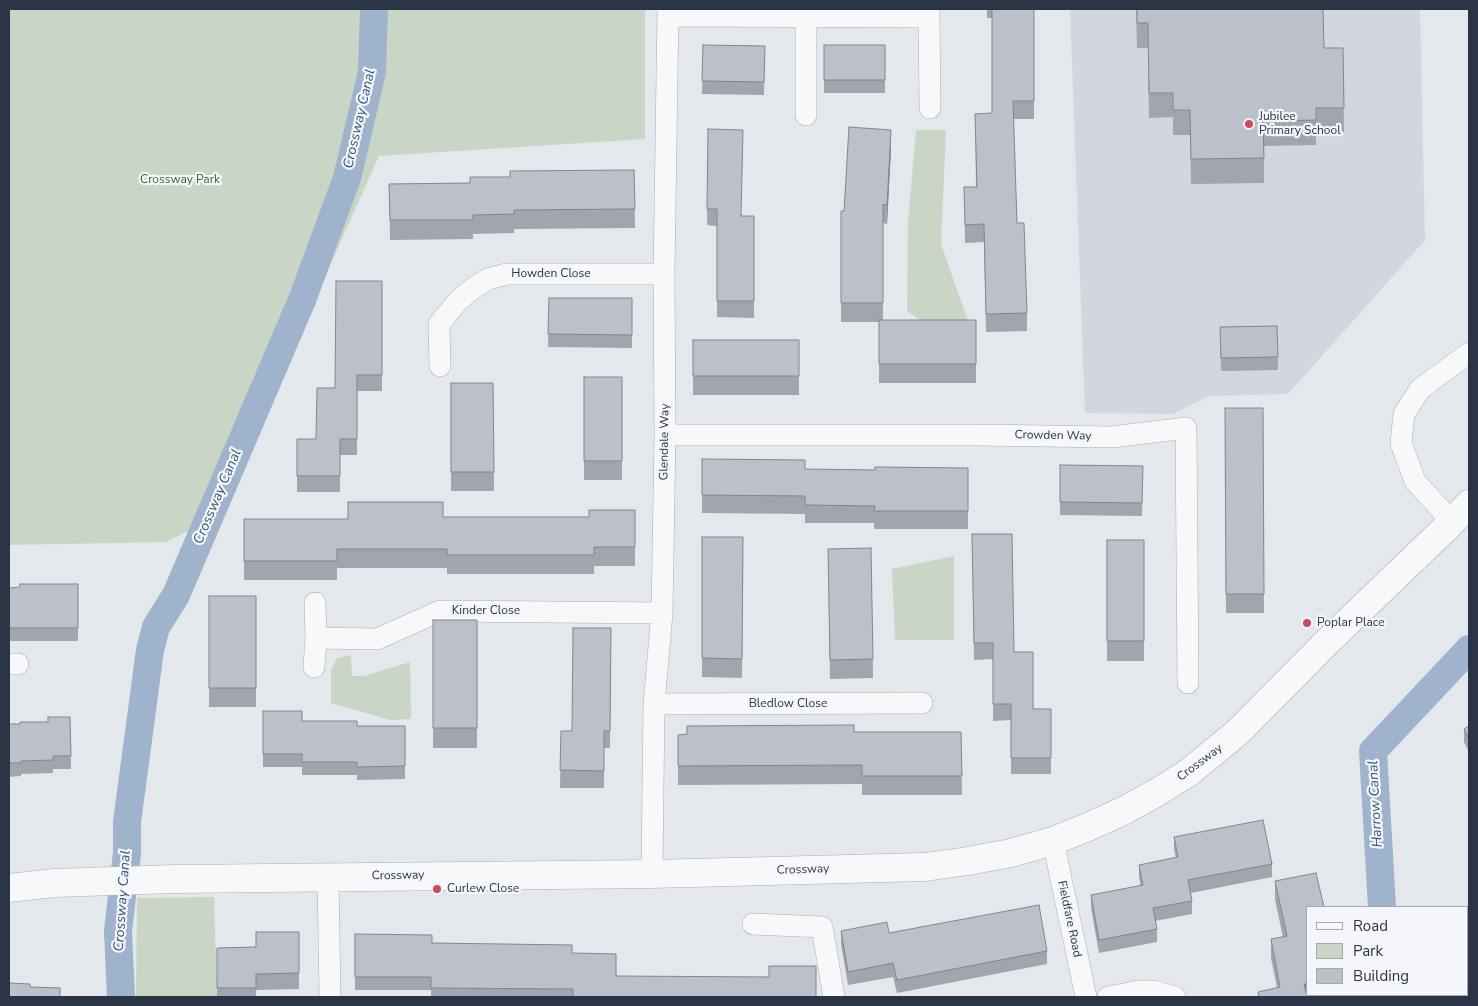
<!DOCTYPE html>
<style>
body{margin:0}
#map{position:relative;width:1478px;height:1006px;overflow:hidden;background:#e4e7ec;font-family:"Nunito Sans",sans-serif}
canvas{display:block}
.frame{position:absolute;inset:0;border:10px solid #2b3445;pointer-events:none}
.legend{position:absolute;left:1306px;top:906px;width:162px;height:90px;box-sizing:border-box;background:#f4f6f9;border:1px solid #a4a8b1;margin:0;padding:6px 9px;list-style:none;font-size:15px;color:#2b3445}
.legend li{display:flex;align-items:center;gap:10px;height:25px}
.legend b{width:25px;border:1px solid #a4a8b1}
</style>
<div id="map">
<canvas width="1478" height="1006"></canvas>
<div class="frame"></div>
<ul class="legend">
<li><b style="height:6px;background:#f7f8fa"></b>Road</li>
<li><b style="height:14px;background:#c9d6c5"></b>Park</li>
<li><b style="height:14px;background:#bbc0ca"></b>Building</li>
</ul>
</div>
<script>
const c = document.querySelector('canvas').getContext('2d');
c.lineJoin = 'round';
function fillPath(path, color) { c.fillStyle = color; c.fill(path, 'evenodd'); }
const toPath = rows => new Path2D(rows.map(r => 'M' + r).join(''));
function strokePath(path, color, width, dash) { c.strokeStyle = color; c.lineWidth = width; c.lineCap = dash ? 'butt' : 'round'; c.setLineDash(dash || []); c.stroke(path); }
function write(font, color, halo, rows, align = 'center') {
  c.font = font + ' "Nunito Sans",sans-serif'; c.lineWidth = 4.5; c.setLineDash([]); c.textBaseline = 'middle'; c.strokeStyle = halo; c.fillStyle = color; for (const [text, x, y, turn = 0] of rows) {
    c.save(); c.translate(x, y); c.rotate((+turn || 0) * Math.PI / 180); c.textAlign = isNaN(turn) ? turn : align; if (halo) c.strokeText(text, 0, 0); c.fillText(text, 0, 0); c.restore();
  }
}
fillPath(toPath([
 [1070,9,1420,9,1425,240,1288,394,1209,396,1173,414,1085,413]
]), '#d2d6de');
fillPath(toPath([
 [9,9,645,9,645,139,379,156,218,516,166,542,9,545],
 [916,130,946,130,941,244,969,324,931,328,907,311,908,222],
 [954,556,954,640,895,640,892,569],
 [351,655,352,676,364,676,410,662,411,719,390,720,331,703,331,670,337,658],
 [214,897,217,997,136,997,137,898]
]), '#c9d6c5');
strokePath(toPath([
 [1382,907,1373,751,1469,649],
 [1388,995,1388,997],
 [121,997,118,931,127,853,127,822,150,650,156,627,176,595,302,300,347,178,372,72,374,9]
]), '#9fb4cc', 28);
const minor = toPath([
 [668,16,929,17,929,9],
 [806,17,806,115],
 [929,17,930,108],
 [440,366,439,324,458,301,472,289,488,279,507,274,664,274],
 [665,435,977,435,1112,437,1186,428,1188,683],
 [1452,522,1415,481,1401,443,1404,414,1420,389,1469,353],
 [315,603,316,638],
 [9,664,18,664],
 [314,667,316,638,377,639,440,611,662,613],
 [654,704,922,703],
 [1053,841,1086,997],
 [652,874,654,704,662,613,665,435,664,274,668,9],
 [328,877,330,997],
 [753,924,822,927,834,997],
 [1108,997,1139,991,1153,991,1175,997]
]);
const tertiary = toPath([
 [9,888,54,883,175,879,652,874,925,867,968,861,1011,853,1053,841,1088,827,1123,811,1156,793,1188,773,1238,732,1326,643,1452,522,1469,504]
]);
strokePath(minor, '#a9aeb7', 22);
strokePath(tertiary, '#a9aeb7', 29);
strokePath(minor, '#f7f8fa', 21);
strokePath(tertiary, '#f7f8fa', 28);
fillPath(toPath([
 [987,9,1034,9,1034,119,1013,119,1017,223,1027,313,1027,331,986,332,984,242,965,243,964,187,976,187,975,114,992,113,992,18,987,18],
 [1136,9,1324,48,1343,48,1344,132,1316,132,1316,145,1264,146,1264,183,1191,184,1190,135,1173,135,1173,117,1149,118,1148,48,1137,48],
 [703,45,765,46,764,95,702,94],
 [824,45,885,45,885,93,824,93],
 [708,129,742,216,754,216,754,318,717,317,717,226,707,225],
 [891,149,887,224,883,223,883,320,976,320,976,383,879,383,879,322,841,322,841,211,844,211],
 [634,170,635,228,514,229,514,233,473,234,473,239,390,240,389,184,470,183,510,177],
 [382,281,382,391,357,391,357,455,340,455,340,492,297,492,297,439,316,439,335,388],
 [549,298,632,298,632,348,548,347],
 [1277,326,1278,370,1221,371,1220,327],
 [693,340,799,340,799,395,693,395],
 [584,377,622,377,622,480,584,480],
 [451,383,493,383,494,491,451,491],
 [1225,408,1263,408,1264,613,1226,613],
 [702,459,805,469,875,470,968,468,968,529,874,529,874,523,805,523,805,514,702,513],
 [1060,465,1143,466,1142,516,1060,515],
 [635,510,635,566,594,566,594,574,447,574,447,568,337,568,337,580,244,580,244,519,348,519,443,517,589,517],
 [972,534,1033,709,1051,709,1051,774,1011,774,1011,720,993,721,993,659,974,660],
 [702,537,743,537,742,678,702,677],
 [1107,540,1144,540,1144,661,1107,661],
 [871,548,873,678,830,679,828,549],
 [78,584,78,641,9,641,9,588],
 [209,596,256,596,256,707,209,707],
 [433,620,477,620,477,748,433,748],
 [611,628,610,748,604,748,604,788,560,788,561,731,572,731],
 [263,711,302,721,357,726,405,726,405,779,357,780,357,775,302,775,302,767,263,767],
 [70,717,71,769,53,769,53,773,21,774,21,776,9,777,9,724,20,724,48,722],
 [1469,726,1469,752,1464,742,1464,729],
 [854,732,961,732,962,795,862,795,862,784,678,785,678,735],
 [1174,837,1272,864,1272,877,1191,893,1192,901,1192,914,1155,921,1157,929,1157,942,1099,953,1091,908,1091,895,1141,886,1139,878,1139,865,1176,858,1174,850],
 [1275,881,1307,907,1320,997,1258,997,1258,992,1277,988,1271,958,1271,939,1283,937,1275,900],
 [841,931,1047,951,1047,964,897,993,893,977,848,985,841,944],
 [299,932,299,989,256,990,256,997,217,997,217,948,256,947],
 [355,934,432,943,572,953,616,976,816,997,431,997,431,990,355,990]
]), '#a1a5ae');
fillPath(toPath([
 [891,130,891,149,887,224,887,205],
 [1304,984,1307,984,1307,995,1320,995,1320,997,1304,997]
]), '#83868d');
const building = toPath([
 [992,9,1034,9,1034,101,1013,101,1017,223,1024,223,1027,313,986,314,984,224,965,225,964,187,977,187,975,114,992,113,992,9],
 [1137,9,1323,9,1324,48,1343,48,1344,108,1316,108,1316,120,1263,121,1264,158,1191,159,1190,110,1173,110,1173,93,1149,93,1148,23,1137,23,1137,9],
 [703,45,765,46,764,82,702,81,703,45],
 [824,45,885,45,885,80,824,80,824,45],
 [849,127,891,130,887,205,883,204,883,303,841,303,841,211,844,211,849,127],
 [708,129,743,130,741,216,754,216,754,301,717,301,717,209,707,209,708,129],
 [634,170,635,209,514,210,514,214,473,215,473,220,390,220,389,184,470,183,470,177,510,177,510,171,634,170],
 [336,281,382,281,382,375,357,375,357,439,340,439,340,476,297,476,297,439,316,439,317,388,335,388,336,281],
 [549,298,632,298,632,335,548,334,549,298],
 [879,320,976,320,976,364,879,364,879,320],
 [1277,326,1278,357,1221,358,1220,327,1277,326],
 [693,340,799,340,799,376,693,376,693,340],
 [584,377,622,377,622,461,584,461,584,377],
 [451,383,493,383,494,472,451,472,451,383],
 [1225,408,1263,408,1264,594,1226,594,1225,408],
 [702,459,805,460,805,469,875,470,875,467,968,468,968,511,874,511,875,506,805,505,805,496,702,495,702,459],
 [1060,465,1143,466,1142,503,1060,502,1060,465],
 [348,502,443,502,443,517,589,517,589,510,635,510,635,547,594,547,594,555,447,555,447,549,337,549,337,561,244,561,244,519,348,519,348,502],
 [972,534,1012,534,1014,652,1033,652,1033,709,1051,709,1051,758,1011,758,1011,704,993,704,993,643,974,643,972,534],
 [702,537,743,537,742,659,702,658,702,537],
 [1107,540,1144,540,1144,641,1107,641,1107,540],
 [871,548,873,659,830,660,828,549,871,548],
 [20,584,78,584,78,628,9,628,9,588,20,587,20,584],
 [209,596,256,596,256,688,209,688,209,596],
 [433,620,477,620,477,728,433,728,433,620],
 [573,628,611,628,610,731,604,731,604,771,560,770,561,731,572,731,573,628],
 [263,711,302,711,302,721,357,721,357,726,405,726,405,766,357,767,357,762,302,762,302,754,263,754,263,711],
 [48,717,70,717,71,756,53,756,53,760,21,761,21,763,9,763,9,724,20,724,20,722,48,722,48,717],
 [854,725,854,732,961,732,962,776,862,776,862,765,678,766,678,735,687,734,687,726,854,725],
 [1469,726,1469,739,1464,729,1469,726],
 [1263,820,1272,864,1188,880,1192,901,1153,908,1157,929,1099,940,1091,895,1143,885,1139,865,1178,857,1174,837,1263,820],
 [1316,873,1324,907,1307,907,1307,984,1304,984,1307,997,1259,997,1258,992,1280,987,1271,939,1287,936,1275,881,1316,873],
 [1039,905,1047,951,897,980,893,963,848,972,841,931,887,922,889,933,1039,905],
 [256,932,299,932,299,973,256,974,256,988,217,988,217,948,256,947,256,932],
 [355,934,432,935,432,943,572,945,572,953,616,954,616,976,769,977,769,966,816,966,816,997,573,997,573,989,431,988,431,977,355,977,355,934],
 [9,983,30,984,30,987,60,988,60,997,9,997,9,983]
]);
fillPath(building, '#bbc0ca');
strokePath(building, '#83868d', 1);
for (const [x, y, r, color] of [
 [1249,124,5,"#d1495b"],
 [1307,623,5,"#d1495b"],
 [437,889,5,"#d1495b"]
]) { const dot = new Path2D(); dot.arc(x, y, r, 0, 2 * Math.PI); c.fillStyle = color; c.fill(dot); strokePath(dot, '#f4f6f9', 2); }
write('12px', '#2b3445', '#f4f6f9', [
 ["Jubilee",1259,117],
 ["Primary School",1259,131],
 ["Poplar Place",1317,623],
 ["Curlew Close",447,889]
], 'left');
write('12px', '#3f6138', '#f4f6f9', [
 ["Crossway Park",180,180]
]);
write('12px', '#2b3445', '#f4f6f9', [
 ["Howden Close",551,274],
 ["Crowden Way",1053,436,1],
 ["Glendale Way",665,442,-89],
 ["Kinder Close",486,611],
 ["Bledlow Close",788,704],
 ["Crossway",1200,763,-37],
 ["Crossway",803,870,-2],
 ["Crossway",398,876,-1],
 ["Fieldfare Road",1069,919,78]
]);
write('italic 14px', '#34527a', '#f4f6f9', [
 ["Crossway Canal",360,119,-77],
 ["Crossway Canal",218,497,-67],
 ["Harrow Canal",1376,804,-93],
 ["Crossway Canal",123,901,-86]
]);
</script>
